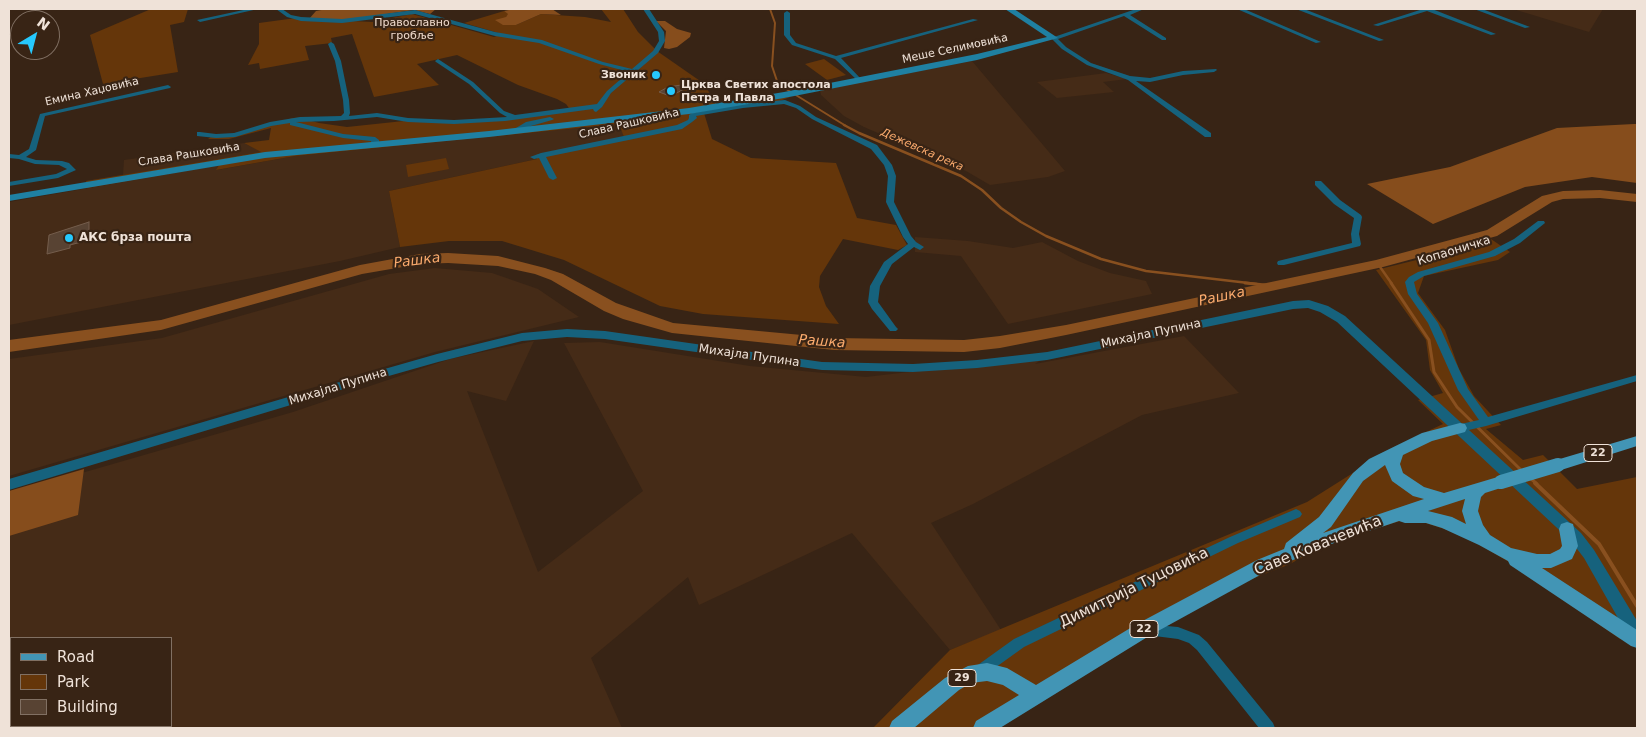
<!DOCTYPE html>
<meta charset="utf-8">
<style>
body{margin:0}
#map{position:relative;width:1646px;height:737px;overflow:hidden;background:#382415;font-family:"DejaVu Sans",sans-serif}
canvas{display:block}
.frame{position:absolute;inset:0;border:10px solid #efe2d8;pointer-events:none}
.legend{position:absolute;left:10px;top:637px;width:162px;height:90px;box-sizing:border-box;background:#382415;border:1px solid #817063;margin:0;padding:6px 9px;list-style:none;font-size:15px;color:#efe2d8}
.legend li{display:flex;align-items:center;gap:10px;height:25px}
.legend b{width:25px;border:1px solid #817063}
.north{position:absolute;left:10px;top:10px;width:50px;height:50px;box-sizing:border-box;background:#382415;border:1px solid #817063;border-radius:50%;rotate:37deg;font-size:14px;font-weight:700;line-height:20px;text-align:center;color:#efe2d8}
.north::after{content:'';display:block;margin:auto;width:18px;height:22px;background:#26c9fe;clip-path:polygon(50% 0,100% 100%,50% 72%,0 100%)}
</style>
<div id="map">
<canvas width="1646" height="737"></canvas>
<div class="frame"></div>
<ul class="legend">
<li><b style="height:6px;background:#4295b5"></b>Road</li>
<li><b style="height:14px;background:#65360a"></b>Park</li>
<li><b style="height:14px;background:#584333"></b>Building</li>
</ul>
<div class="north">N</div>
</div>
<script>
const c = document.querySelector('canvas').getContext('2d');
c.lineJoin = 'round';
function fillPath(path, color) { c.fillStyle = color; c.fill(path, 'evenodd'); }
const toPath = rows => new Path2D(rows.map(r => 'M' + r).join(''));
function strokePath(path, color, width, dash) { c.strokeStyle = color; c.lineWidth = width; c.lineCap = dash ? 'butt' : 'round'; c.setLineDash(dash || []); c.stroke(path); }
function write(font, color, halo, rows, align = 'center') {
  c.font = font + ' "DejaVu Sans",sans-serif'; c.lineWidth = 4.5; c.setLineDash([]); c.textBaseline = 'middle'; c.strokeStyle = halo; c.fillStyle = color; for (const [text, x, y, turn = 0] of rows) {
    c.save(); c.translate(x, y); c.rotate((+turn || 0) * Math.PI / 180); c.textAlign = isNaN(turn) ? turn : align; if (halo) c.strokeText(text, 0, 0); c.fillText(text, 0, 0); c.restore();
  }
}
fillPath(toPath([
 [1513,9,1603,9,1589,32],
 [972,61,1065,171,1048,177,990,185,966,171,864,127,844,116,821,95,820,90],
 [1106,73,1127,79,1103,82,1114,92,1057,98,1037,82],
 [619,124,625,137,535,156,537,159,389,191,400,247,340,261,9,325,9,202,219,165,217,170,295,156],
 [244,143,262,152,123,175,124,160],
 [915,237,968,241,1013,248,1042,242,1078,261,1110,273,1146,281,1152,294,1008,324,961,256,915,252],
 [435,268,492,273,538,289,579,317,435,352,9,476,9,359,162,338,389,274],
 [1184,336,1239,393,1142,415,973,504,931,523,1001,630,950,650,852,533,699,605,688,577,591,658,622,728,9,728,9,494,293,412,450,359,534,341,506,401,467,391,538,572,643,491,564,343,600,342,750,366,866,377,1047,356,1035,364],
 [11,638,171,638,171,726,11,726]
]), '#452b17');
fillPath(toPath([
 [151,9,188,9,184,22,170,25,178,72,103,84,90,35],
 [601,9,623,9,638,32,657,51,703,83,717,104,790,97,777,102,704,113,712,139,751,158,836,163,857,218,896,225,907,245,898,250,843,239,820,276,819,287,826,306,839,324,703,314,660,306,564,260,502,241,449,241,400,247,389,191,537,159,535,155,624,137,619,124,295,156,216,170,219,165,87,188,86,181,261,152,244,143,269,140,271,128,229,139,208,139,213,135,233,134,293,118,309,117,308,120,319,123,347,127,413,120,448,122,496,119,571,111,566,104,557,99,518,85,457,55,417,64,439,85,374,97,352,34,331,38,332,43,305,46,309,60,260,69,259,63,248,65,259,44,259,23,296,18,372,22,412,14,494,37,502,34,464,23,504,11,509,14,506,17,516,25,541,14,585,17,611,22],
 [824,59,846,75,827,80,805,64],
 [446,158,449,169,408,177,406,165],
 [1491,239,1510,252,1498,260,1424,276,1418,293,1445,330,1459,369,1474,396,1501,425,1486,429,1523,460,1543,455,1577,489,1637,477,1637,636,1620,639,1514,565,1463,535,1410,518,1331,542,1288,565,1249,580,1156,629,997,728,873,728,950,650,1307,502,1394,447,1443,424,1418,400,1443,393,1430,370,1426,340,1376,270,1473,246]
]), '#65360a');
fillPath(toPath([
 [327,9,436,9,430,14,414,10,345,20,309,19,316,11],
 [514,9,552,9,561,15,541,14,516,25,503,25,495,20,506,17,508,14,504,11],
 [656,21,665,21,677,29,691,33,690,37,677,47,669,49,664,48,666,31],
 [1634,124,1637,124,1637,183,1592,177,1525,187,1433,224,1367,184,1450,167,1557,128],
 [84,469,78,515,9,536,9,491]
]), '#864d1c');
strokePath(toPath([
 [770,9,775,23,772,66,778,84,846,126]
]), '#89501f', 2);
strokePath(toPath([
 [844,125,859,133,961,176,982,190,1001,208,1021,222,1046,236,1101,259,1146,271,1257,284],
 [1378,264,1392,284]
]), '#89501f', 2.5);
strokePath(toPath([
 [1245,283,1275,286],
 [1391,283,1429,340,1434,372,1457,407,1522,471],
 [1529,477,1537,484]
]), '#89501f', 3);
strokePath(toPath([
 [1535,483,1599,544,1637,606]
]), '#89501f', 4);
fillPath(toPath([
 [1600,190,1637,194,1637,202,1600,198,1563,199,1552,202,1497,236,1383,267,1066,335,1000,348,964,352,834,350,672,333,623,319,604,311,551,280,535,274,498,266,448,263,420,264,362,274,161,330,9,352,9,340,161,320,360,265,420,254,448,253,498,256,545,268,563,274,616,303,673,323,834,338,964,340,1000,336,1066,325,1376,260,1487,230,1542,196,1563,191,1600,190]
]), '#89501f');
const building = toPath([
 [688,84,689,87,670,96,659,92,668,87,688,84],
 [89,222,89,240,70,245,70,248,47,254,49,235,89,222]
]);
fillPath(building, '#584333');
strokePath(building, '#745d4c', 1);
fillPath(toPath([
 [248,9,258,9,200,22,197,20,248,9],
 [276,9,282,9,291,15,301,17,342,19,415,10,495,32,542,40,603,62,632,69,653,51,659,41,658,32,643,9,649,9,664,32,665,41,658,53,611,93,602,107,596,112,594,111,593,109,505,121,454,124,408,122,377,117,334,121,296,122,343,134,375,137,379,140,379,144,375,146,372,146,371,141,343,138,290,125,290,123,271,126,235,137,216,138,197,136,197,132,200,132,216,134,234,133,270,122,300,117,341,116,344,113,343,100,335,61,328,44,331,42,334,44,341,61,349,100,350,113,349,116,377,113,408,118,454,120,507,117,500,113,469,84,436,62,435,61,438,59,473,82,504,111,515,115,597,104,607,91,629,72,599,64,539,43,495,36,415,14,342,23,301,21,287,17,276,9],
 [1136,9,1144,9,1130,15,1166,38,1166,40,1162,40,1124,16,1058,39,1066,47,1091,63,1130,76,1150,78,1183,71,1216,69,1217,70,1214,72,1183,75,1150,82,1136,81,1211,133,1211,137,1205,137,1128,80,1087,65,1062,49,1051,38,1136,9],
 [1237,9,1244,9,1321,42,1316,43,1237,9],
 [1296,9,1304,9,1384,40,1379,41,1296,9],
 [1423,9,1432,9,1496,34,1491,35,1427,11,1378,26,1373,25,1423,9],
 [1474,9,1482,9,1530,27,1525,28,1474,9],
 [787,11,790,13,790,35,796,43,836,56,973,19,978,20,841,58,861,79,862,80,859,82,835,59,792,45,784,35,784,13,787,11],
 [168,85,171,87,170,88,45,116,36,150,26,157,36,160,62,161,69,163,76,170,58,178,9,186,9,182,56,174,67,169,59,165,35,164,19,159,9,158,9,154,19,155,29,149,40,114,168,85],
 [785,100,800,106,816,117,877,145,892,165,896,176,894,202,911,236,916,242,924,247,920,250,914,247,892,264,880,286,878,302,896,327,898,329,896,331,890,331,872,309,868,302,870,286,884,262,908,244,903,237,886,202,888,176,884,165,871,149,812,119,796,108,784,104,743,108,696,116,697,118,692,122,682,129,546,157,557,178,553,180,549,178,539,158,534,159,530,157,541,153,677,125,688,120,689,118,689,115,692,113,743,104,785,100],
 [550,117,554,119,552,120,531,126,518,133,511,131,526,122,550,117],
 [1315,181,1321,181,1340,200,1361,215,1362,217,1359,234,1361,244,1360,246,1284,265,1278,265,1277,263,1278,261,1352,243,1351,234,1354,218,1334,204,1315,185,1315,181],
 [1538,221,1544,221,1545,223,1520,243,1495,256,1424,276,1414,282,1417,294,1438,323,1468,389,1488,417,1637,375,1637,381,1486,426,1460,432,1456,431,1455,428,1456,425,1479,420,1458,390,1428,323,1408,294,1405,282,1409,277,1418,272,1489,252,1514,239,1538,221],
 [1296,509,1300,511,1302,514,1300,517,1238,543,1024,647,985,675,980,677,975,675,973,671,975,667,1014,639,1230,537,1296,509],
 [1144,624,1178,627,1199,635,1207,642,1273,723,1275,728,1259,728,1197,650,1189,643,1178,639,1139,634,1137,630,1139,626,1144,624]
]), '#16627d');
fillPath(toPath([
 [1309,300,1328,306,1345,316,1581,533,1594,550,1637,621,1637,643,1631,641,1584,558,1571,541,1337,322,1320,312,1308,308,1293,309,1047,360,977,368,913,372,822,370,605,339,567,337,522,341,438,362,357,385,9,490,9,479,353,378,437,354,522,333,567,329,605,331,822,362,913,364,977,360,1047,352,1293,301,1309,300]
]), '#16627d');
fillPath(toPath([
 [1005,9,1014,9,1058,38,977,60,784,98,689,114,489,137,265,158,9,201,9,195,265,152,489,131,689,108,784,92,977,54,1047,37,1005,9]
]), '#1f80a2');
fillPath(toPath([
 [1460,423,1465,424,1467,428,1465,432,1432,441,1403,455,1400,464,1403,473,1424,487,1444,493,1501,476,1507,478,1509,482,1507,486,1485,493,1481,497,1478,511,1483,525,1490,535,1511,548,1537,554,1550,554,1560,549,1562,546,1559,529,1561,524,1567,522,1573,524,1578,546,1572,559,1551,568,1542,568,1637,630,1637,648,1631,646,1510,565,1508,561,1479,545,1442,528,1426,523,1405,523,1399,521,1334,543,1269,570,1149,636,1000,728,973,728,976,721,1019,695,1003,685,987,681,971,683,959,690,914,728,889,728,892,721,945,678,968,666,987,663,1007,668,1036,685,1137,624,1257,560,1284,549,1286,543,1319,517,1353,473,1369,459,1422,433,1460,423],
 [1385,465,1392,481,1413,496,1424,499,1323,533,1331,527,1363,481,1385,465],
 [1465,499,1462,511,1466,524,1452,517,1428,511,1465,499],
 [1637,436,1637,446,1558,471,1553,469,1550,465,1553,461,1637,436]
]), '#4295b5');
strokePath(toPath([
 [1501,482,1558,465]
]), '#4295b5', 14);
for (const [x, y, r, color] of [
 [656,75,5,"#26c9fe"],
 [671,91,5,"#26c9fe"],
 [69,238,5,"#26c9fe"]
]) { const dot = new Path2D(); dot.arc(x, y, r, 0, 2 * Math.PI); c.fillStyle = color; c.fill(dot); strokePath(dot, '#382415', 2); }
write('11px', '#f1dcce', '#382415', [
 ["Православно",412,23],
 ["гробље",412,36]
]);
write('11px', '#efe2d8', '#382415', [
 ["Меше Селимовића",955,49,-12],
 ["Емина Хаџовића",92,92,-13],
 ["Слава Рашковића",629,124,-13],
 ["Слава Рашковића",189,155,-9]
]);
write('bold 11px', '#efe2d8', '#382415', [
 ["Звоник",646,75],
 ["Црква Светих апостола",681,85,"left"],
 ["Петра и Павла",681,98,"left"]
], 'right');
write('italic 11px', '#faaa6d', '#382415', [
 ["Дежевска река",922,150,24]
]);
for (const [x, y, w] of [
 [1598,453,28],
 [1144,629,28],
 [962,678,28]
]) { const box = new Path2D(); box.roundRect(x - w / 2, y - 8.5, w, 17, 4); c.fillStyle = '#382415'; c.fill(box); strokePath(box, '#efe2d8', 1); }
write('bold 11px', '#efe2d8', null, [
 ["22",1598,453],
 ["22",1144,629],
 ["29",962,678]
]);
write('bold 12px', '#efe2d8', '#382415', [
 ["АКС брза пошта",79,238]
], 'left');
write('12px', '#efe2d8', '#382415', [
 ["Копаоничка",1454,251,-17],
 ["Михајла Пупина",1151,334,-12],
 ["Михајла Пупина",749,356,8],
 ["Михајла Пупина",338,387,-17]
]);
write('italic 14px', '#faaa6d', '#382415', [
 ["Рашка",417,261,-7],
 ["Рашка",1222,297,-12],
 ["Рашка",822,342,4]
]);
write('15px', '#efe2d8', '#382415', [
 ["Саве Ковачевића",1318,546,-22],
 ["Димитрија Туцовића",1134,588,-26]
]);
</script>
